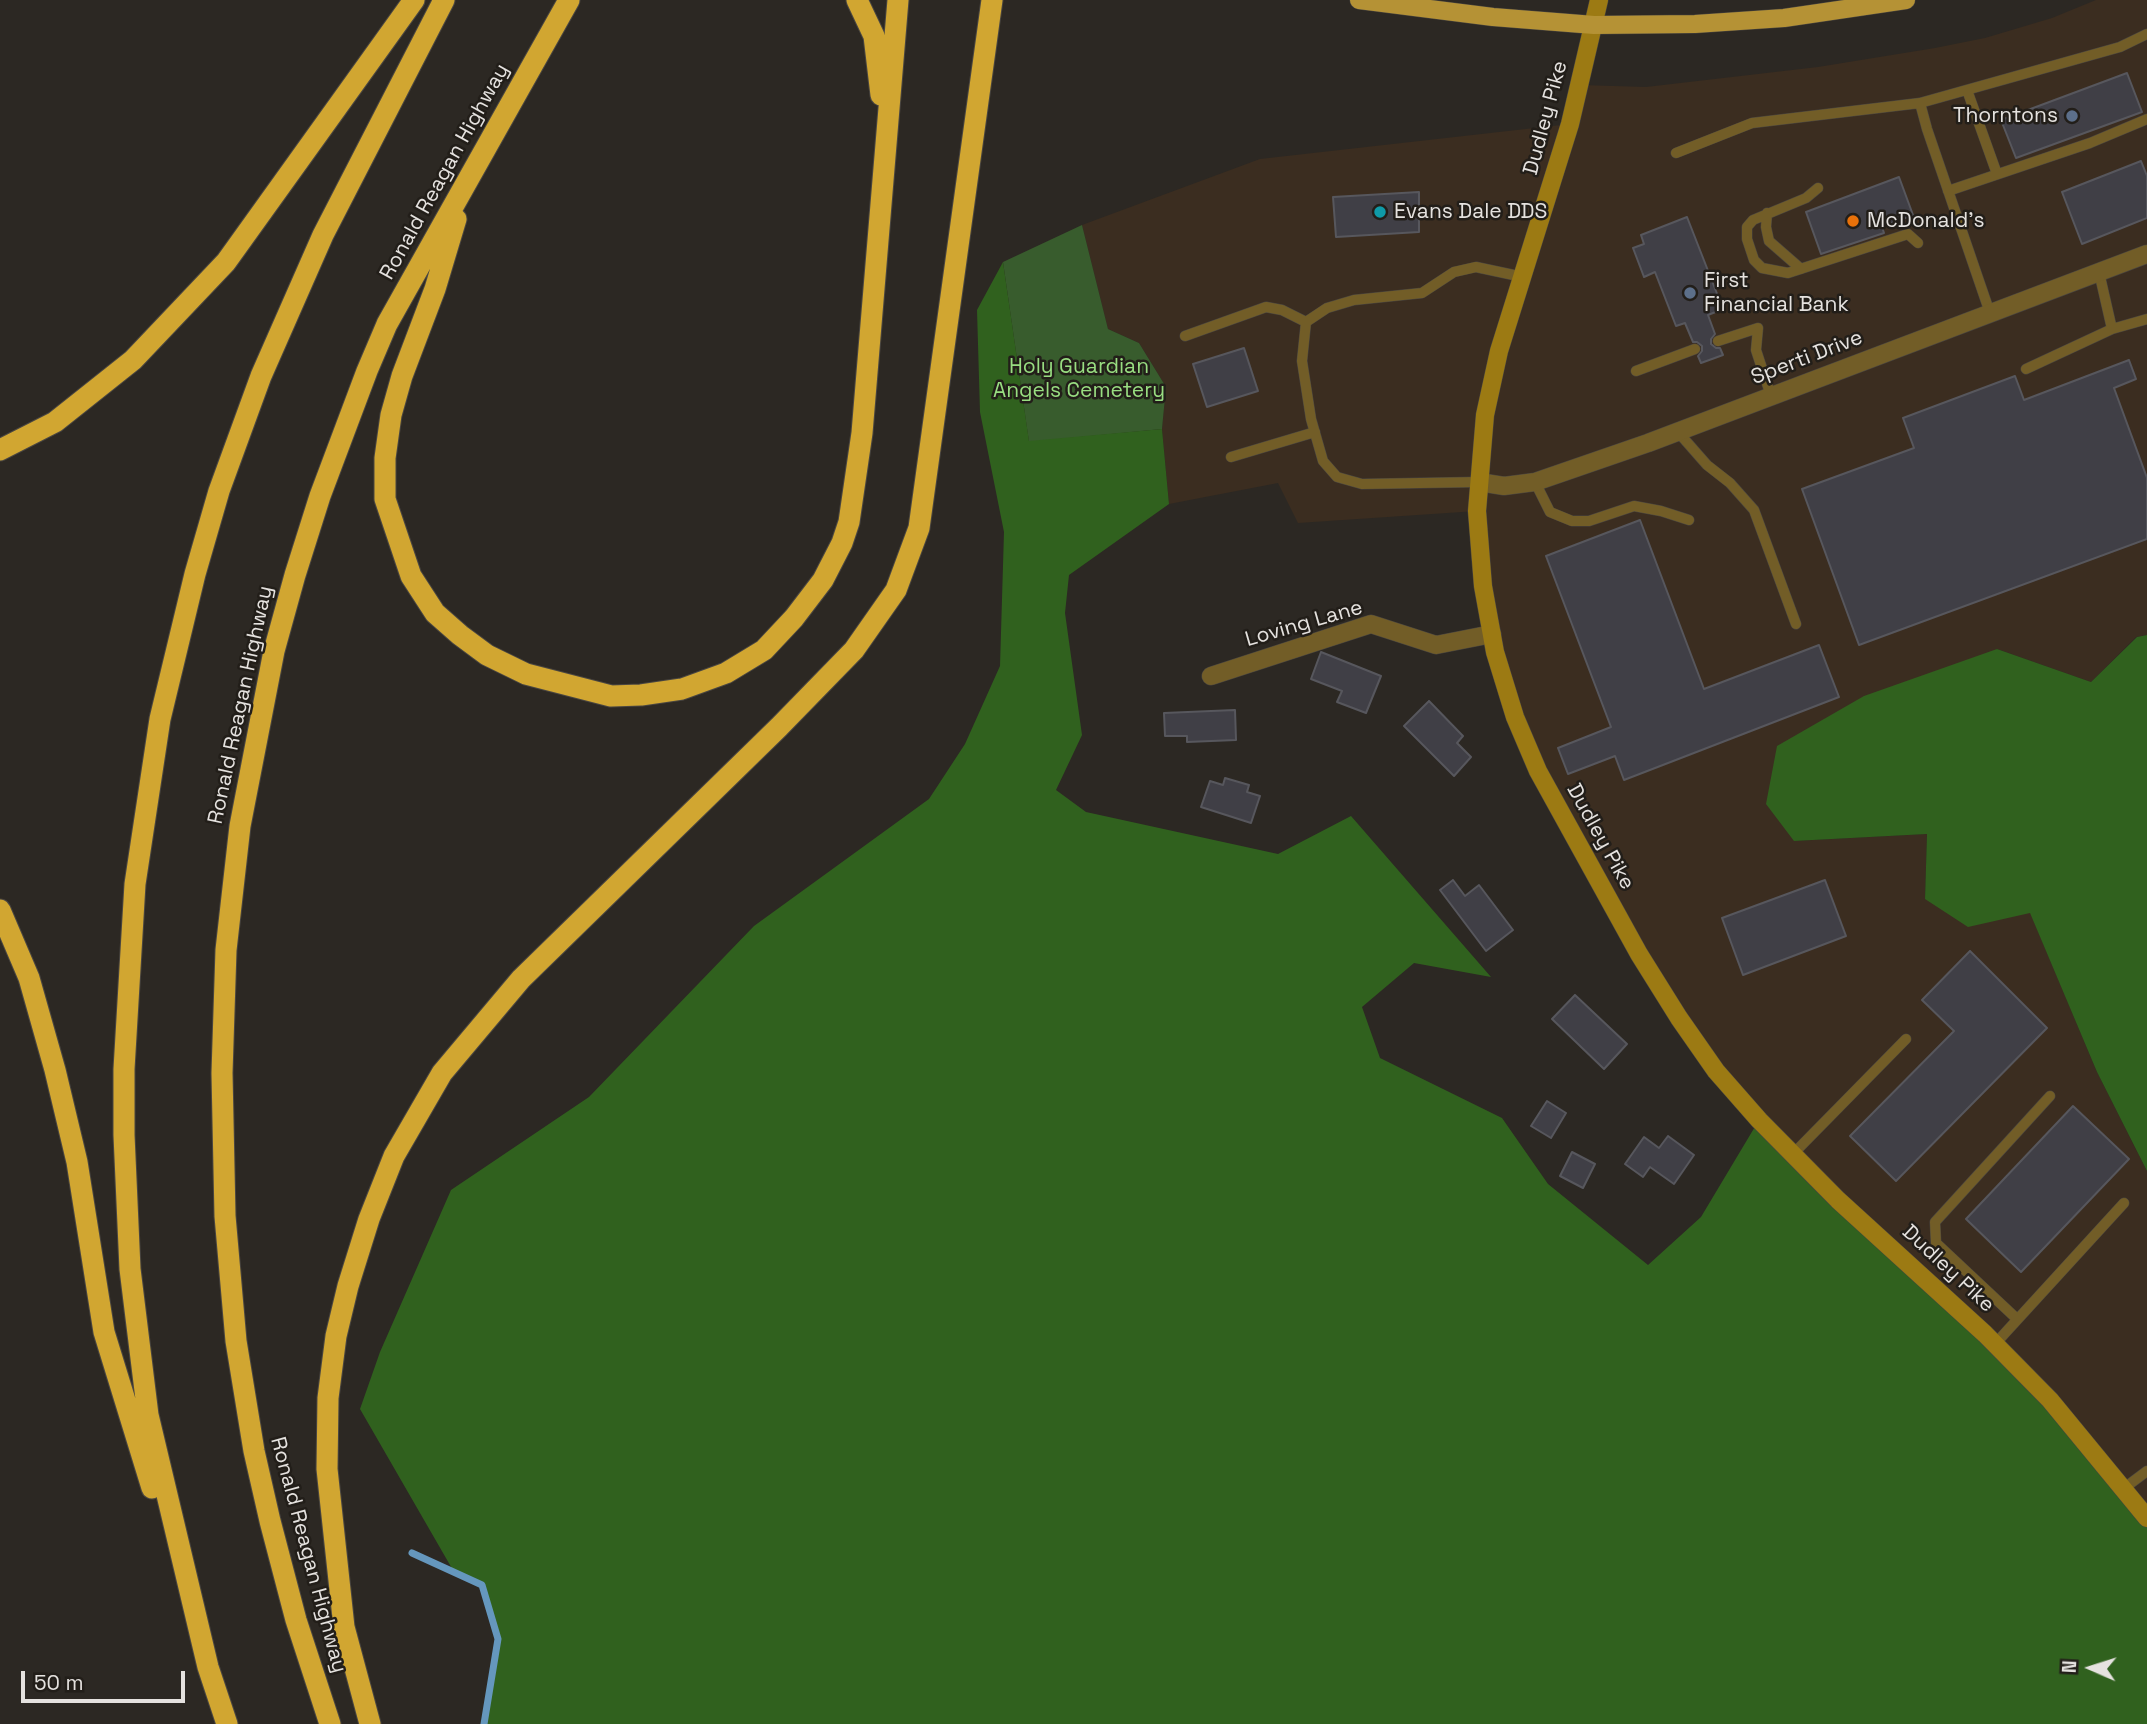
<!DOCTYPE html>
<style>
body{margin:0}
#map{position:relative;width:2147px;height:1724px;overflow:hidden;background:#2c2823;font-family:"Space Grotesk",sans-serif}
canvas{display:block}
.north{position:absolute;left:2056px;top:1633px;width:70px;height:70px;-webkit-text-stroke:5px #221e19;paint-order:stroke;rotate:273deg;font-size:19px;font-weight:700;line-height:28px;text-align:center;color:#e5e2df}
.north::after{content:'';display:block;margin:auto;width:24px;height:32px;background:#e5e2df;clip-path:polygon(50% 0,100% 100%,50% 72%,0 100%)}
.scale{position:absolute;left:21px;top:1671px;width:164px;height:32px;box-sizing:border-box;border:4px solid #e5e2df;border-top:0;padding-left:9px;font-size:21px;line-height:24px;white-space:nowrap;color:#e5e2df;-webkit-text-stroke:5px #221e19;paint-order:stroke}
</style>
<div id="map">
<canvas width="2147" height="1724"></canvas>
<div class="north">N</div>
<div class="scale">50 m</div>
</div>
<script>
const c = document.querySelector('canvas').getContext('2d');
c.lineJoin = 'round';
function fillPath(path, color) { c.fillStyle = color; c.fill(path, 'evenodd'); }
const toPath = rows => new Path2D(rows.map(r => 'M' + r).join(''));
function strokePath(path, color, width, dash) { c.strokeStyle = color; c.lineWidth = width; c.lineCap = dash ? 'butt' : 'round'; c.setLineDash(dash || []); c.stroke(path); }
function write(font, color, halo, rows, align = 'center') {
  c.font = font + ' "Space Grotesk",sans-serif'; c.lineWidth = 5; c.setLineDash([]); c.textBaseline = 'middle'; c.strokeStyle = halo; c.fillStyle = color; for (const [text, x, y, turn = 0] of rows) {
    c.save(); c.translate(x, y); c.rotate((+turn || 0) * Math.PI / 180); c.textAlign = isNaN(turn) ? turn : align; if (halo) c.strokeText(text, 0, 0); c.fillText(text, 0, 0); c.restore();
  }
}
fillPath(toPath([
 [2096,0,2147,0,2147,635,2136,637,2091,682,1997,649,1794,841,1927,834,1925,899,2030,912,2097,1072,2147,1171,2147,1518,1838,1200,1679,1018,1515,717,1477,511,1298,523,1278,483,1169,504,1162,429,1166,387,1139,343,1108,329,1082,225,1260,159,1570,124,1580,85,1646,87,1818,67,1935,48,1985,38,2052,18]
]), '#3b2d20');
fillPath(toPath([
 [1082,225,1108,329,1139,343,1166,387,1162,429,1029,442,1003,262]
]), '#385c2d');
fillPath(toPath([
 [1003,262,1029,441,1162,429,1169,504,1069,575,1065,613,1082,735,1056,790,1086,812,1278,854,1351,816,1491,977,1414,963,1362,1007,1380,1058,1502,1118,1548,1184,1648,1265,1701,1217,1759,1120,1985,1334,2147,1518,2147,1724,484,1724,498,1639,482,1585,454,1572,360,1409,380,1352,451,1190,589,1097,754,926,929,799,965,744,1000,666,1004,532,980,412,977,310],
 [2147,635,2147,1171,2097,1072,2030,913,1968,927,1925,899,1927,834,1794,841,1766,804,1777,746,1864,696,1997,649,2091,682,2137,637]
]), '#30611e');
strokePath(toPath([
 [412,1553,482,1585,498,1639,484,1724]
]), '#6597bd', 7);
const building = toPath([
 [2127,73,2142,112,2016,158,2001,120,2127,73],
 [2141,161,2147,176,2147,218,2082,244,2062,192,2141,161],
 [1899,177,1913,215,1882,227,1884,233,1821,254,1806,212,1899,177],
 [1419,192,1419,232,1336,237,1333,197,1419,192],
 [1687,217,1723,309,1708,315,1715,334,1711,339,1711,344,1716,348,1720,348,1723,355,1701,363,1698,356,1702,351,1702,346,1697,342,1693,342,1685,323,1676,326,1655,272,1644,277,1633,248,1644,244,1641,235,1687,217],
 [1244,348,1258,391,1207,407,1193,364,1244,348],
 [2129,360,2136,379,2114,388,2147,478,2147,539,1859,645,1802,489,1914,448,1903,418,2015,376,2024,400,2129,360],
 [1640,520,1704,689,1819,645,1839,697,1624,780,1615,756,1568,774,1558,748,1611,727,1546,556,1640,520],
 [1321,652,1381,676,1366,713,1337,702,1342,691,1311,679,1321,652],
 [1429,701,1463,736,1457,743,1471,757,1454,776,1404,726,1429,701],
 [1235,710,1236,740,1187,742,1187,736,1165,736,1164,713,1235,710],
 [1225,778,1249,785,1247,792,1260,796,1251,823,1201,807,1210,781,1223,785,1225,778],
 [1453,880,1465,896,1479,885,1513,930,1486,951,1440,890,1453,880],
 [1825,880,1846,936,1743,975,1722,918,1825,880],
 [1970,951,2047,1028,1896,1181,1850,1136,1954,1031,1922,1000,1970,951],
 [1575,995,1627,1044,1604,1069,1552,1019,1575,995],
 [1547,1101,1566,1113,1551,1138,1531,1126,1547,1101],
 [2073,1106,2129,1159,2021,1272,1966,1219,2073,1106],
 [1668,1136,1694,1155,1674,1184,1650,1167,1643,1177,1625,1164,1644,1137,1659,1148,1668,1136],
 [1572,1152,1595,1164,1583,1188,1560,1176,1572,1152]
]);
fillPath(building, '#403f46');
strokePath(building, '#57575d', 2);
const lane = toPath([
 [1967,90,1997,174],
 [1920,103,1927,129,1990,313],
 [1676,153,1752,123,1920,103,2120,47,2147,34],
 [1818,188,1806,198,1753,220,1747,227,1747,239,1754,260,1762,268,1788,273,1908,234,1918,243],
 [1948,191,2090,143,2147,119],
 [1767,213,1766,227,1769,241,1801,269],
 [2099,272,2112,329],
 [1185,336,1266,307,1282,310,1306,322],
 [1718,341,1758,328,1756,350,1771,396],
 [2026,369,2112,329,2147,319],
 [1636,371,1695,349],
 [1678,432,1707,465,1730,483,1754,510,1796,624],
 [1231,457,1315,432],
 [1479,482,1362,484,1337,477,1323,461,1311,419,1302,361,1306,322,1327,308,1354,300,1422,293,1454,272,1476,267,1523,277],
 [1535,482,1550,512,1572,521,1589,521,1634,506,1661,511,1689,520],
 [1793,1154,1906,1039],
 [2017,1319,1936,1243,1935,1222,2050,1096],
 [1995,1344,2124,1203],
 [2123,1489,2147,1471]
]);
const street = toPath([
 [1479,482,1504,486,1535,482,1648,443,2147,254],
 [1211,676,1371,624,1436,645,1492,634]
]);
const secondary = toPath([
 [1599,0,1570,124,1499,351,1485,415,1477,511,1483,586,1495,652,1515,717,1538,771,1639,954,1679,1018,1716,1071,1759,1120,1838,1200,1985,1334,2050,1400,2147,1518]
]);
const primary = toPath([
 [1359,0,1493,17,1594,25,1695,24,1784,18,1906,0]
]);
const highway = toPath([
 [857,0,874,36,881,95],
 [456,219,435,289,402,376,391,415,385,458,385,499,411,576,435,613,460,635,487,655,526,674,611,696,641,695,682,689,726,673,764,650,794,618,823,580,842,543,849,522,862,433,898,0],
 [0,450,55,422,133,360,226,262,414,0],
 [0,910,29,978,55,1070,77,1162,104,1332,152,1488],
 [227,1724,208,1667,148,1415,130,1269,124,1135,124,1069,135,884,160,719,195,574,219,491,261,376,323,235,444,0],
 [330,1724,296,1620,270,1521,254,1451,236,1341,225,1216,222,1073,226,950,240,826,274,651,295,575,320,496,367,371,387,324,569,0],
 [370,1724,344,1627,327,1469,328,1398,336,1336,348,1286,369,1219,394,1156,442,1073,521,979,779,727,854,650,896,590,919,528,992,0]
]);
strokePath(lane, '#4a4641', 11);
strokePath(street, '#4a4641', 19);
strokePath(secondary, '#4a4641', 19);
strokePath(primary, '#4a4641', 19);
strokePath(highway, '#4a4641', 23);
strokePath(lane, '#725d27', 10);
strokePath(street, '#725d27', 18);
strokePath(secondary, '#9c7a13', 18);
strokePath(primary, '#b59235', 18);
strokePath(highway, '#d1a631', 21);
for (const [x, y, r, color] of [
 [2072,116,7,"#5c6f8a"],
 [1380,212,7,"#0f9aa8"],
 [1853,221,7,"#e8710a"],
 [1690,293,7,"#5c6f8a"]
]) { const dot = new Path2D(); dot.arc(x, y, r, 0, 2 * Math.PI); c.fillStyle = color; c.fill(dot); strokePath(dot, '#221e19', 2.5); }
write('21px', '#e5e2df', '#221e19', [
 ["Thorntons",2058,116,"right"],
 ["Evans Dale DDS",1394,212],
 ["McDonald's",1867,221],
 ["First",1704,281],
 ["Financial Bank",1704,305]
], 'left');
write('21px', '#e5e2df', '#221e19', [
 ["Dudley Pike",1546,118,-75],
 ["Ronald Reagan Highway",445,172,-61],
 ["Sperti Drive",1807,358,-21],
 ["Loving Lane",1304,624,-16],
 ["Ronald Reagan Highway",241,705,-78],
 ["Dudley Pike",1600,837,61],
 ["Dudley Pike",1948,1269,43],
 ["Ronald Reagan Highway",308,1555,75]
]);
write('21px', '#98dd81', '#221e19', [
 ["Holy Guardian",1079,367],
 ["Angels Cemetery",1079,391]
]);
</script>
